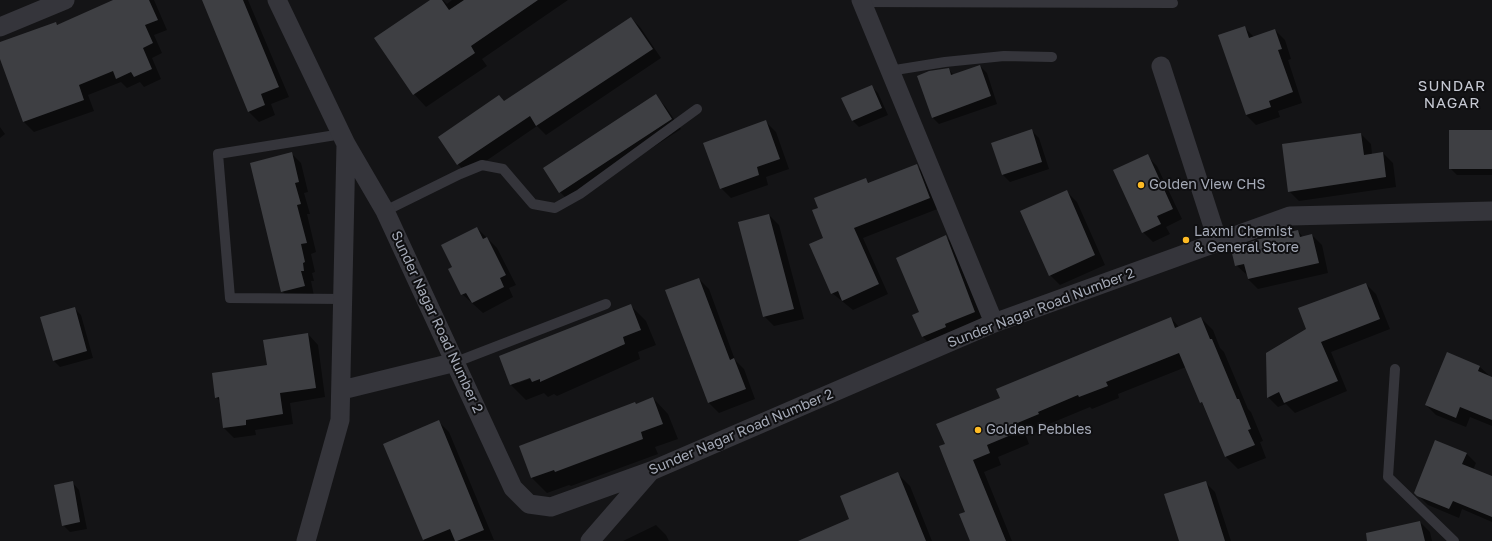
<!DOCTYPE html>
<style>
body{margin:0}
canvas{display:block;background:#141416}
</style>
<canvas width="1492" height="541"></canvas>
<script>
const c = document.querySelector('canvas').getContext('2d');
c.lineJoin = 'round';
function fillPath(path, color) { c.fillStyle = color; c.fill(path, 'evenodd'); }
const toPath = rows => new Path2D(rows.map(r => 'M' + r).join(''));
function strokePath(path, color, width, dash) { c.strokeStyle = color; c.lineWidth = width; c.lineCap = dash ? 'butt' : 'round'; c.setLineDash(dash || []); c.stroke(path); }
function write(font, color, halo, rows, align = 'center') {
  c.font = font + ' "Golos Text",sans-serif'; c.lineWidth = 4; c.setLineDash([]); c.textBaseline = 'middle'; c.strokeStyle = halo; c.fillStyle = color; for (const [text, x, y, turn = 0] of rows) {
    c.save(); c.translate(x, y); c.rotate((+turn || 0) * Math.PI / 180); c.textAlign = isNaN(turn) ? turn : align; if (halo) c.strokeText(text, 0, 0); c.fillText(text, 0, 0); c.restore();
  }
}
fillPath(toPath([
 [116,0,154,0,167,30,154,35,162,53,152,58,161,79,144,87,140,82,127,88,121,82,88,95,94,111,34,132,24,122,0,56,0,43,56,23,58,25],
 [203,0,248,0,289,97,271,104,275,115,259,122,249,112],
 [432,0,443,0,447,4,452,0,568,0,482,59,487,66,426,107,414,94,376,38],
 [631,18,640,27,661,58,546,135,537,126,467,174,458,164,439,137,505,102],
 [1244,27,1254,37,1275,30,1285,40,1291,59,1288,60,1302,103,1278,111,1280,117,1256,125,1246,115],
 [980,66,987,73,997,104,939,124,932,117,948,69,954,75],
 [871,86,878,93,888,115,859,127,852,120],
 [655,96,665,106,681,129,570,202,560,192],
 [766,122,776,132,789,169,766,177,768,185,731,198,721,188],
 [0,127,5,134,0,138],
 [1032,131,1039,138,1049,169,1010,182,1003,175,992,143],
 [1492,131,1492,175,1457,175,1450,168],
 [1361,134,1371,144,1372,154,1383,153,1393,163,1396,187,1299,201,1289,191],
 [291,153,301,163,308,192,304,193,310,214,307,214,316,252,311,254,315,272,312,273,314,281,311,281,314,296,292,301,282,291],
 [1147,156,1157,166,1182,219,1166,227,1170,234,1153,242,1143,232],
 [916,165,926,175,940,208,863,238,888,294,853,310,832,293,824,238,866,179,870,184],
 [1067,192,1077,202,1105,265,1060,285,1050,275],
 [769,215,779,225,804,319,774,326,764,316],
 [477,228,497,248,516,285,509,288,513,297,483,313,462,294,453,268],
 [1298,231,1303,237,1312,235,1322,245,1328,273,1258,289,1248,279,1247,275,1236,265],
 [946,237,956,247,984,322,933,347,923,337,921,313],
 [699,279,709,289,735,360,744,369,755,399,719,413,709,403],
 [1366,284,1376,294,1390,329,1331,352,1347,391,1295,413,1286,404,1278,407,1268,397,1267,354,1307,329],
 [630,305,646,321,656,345,638,352,640,359,557,396,554,394,548,397,544,393,526,400,511,385],
 [535,377,518,383,518,381],
 [74,308,81,315,93,358,60,367,53,360],
 [1171,318,1179,327,1201,318,1213,330,1220,348,1224,352,1248,409,1251,412,1263,441,1260,442,1266,458,1238,469,1226,457,1186,367,1118,394,1119,398,1092,409,1090,407,1049,424,1050,427,1026,436,1029,444,998,457,1001,465,984,472,1012,541,973,541,966,512,946,444,1002,399],
 [308,334,318,345,325,397,290,403,293,424,255,430,256,435,234,438,224,428,220,401,216,397,268,366],
 [1480,367,1492,378,1492,426,1470,417,1466,427,1436,415,1426,405],
 [653,398,668,414,678,439,655,447,658,454,571,486,569,485,547,493,532,478,520,446],
 [439,422,449,432,494,540,424,541,384,445],
 [1436,441,1467,454,1476,463,1473,470,1492,477,1492,522,1462,509,1459,518,1428,505,1415,492],
 [898,474,910,486,932,541,799,541,850,520],
 [72,482,79,490,87,529,70,532,63,525],
 [1205,482,1215,492,1231,541,1180,541],
 [1420,522,1430,532,1432,541,1389,541],
 [656,525,666,535,669,541,623,541]
]), '#0007');
fillPath(toPath([
 [113,0,149,0,158,20,145,25,153,43,143,48,152,69,134,77,131,72,116,79,113,71,79,85,84,100,23,122,0,59,0,42,56,22,57,25],
 [202,0,243,0,279,87,261,94,265,105,248,112],
 [430,0,442,0,449,10,464,0,538,0,471,46,475,53,413,95,374,38],
 [631,17,653,49,536,126,530,116,457,165,438,137,499,95,504,101],
 [1245,26,1249,38,1275,29,1282,49,1278,50,1293,92,1269,101,1271,107,1246,115,1218,35],
 [980,65,991,96,932,118,917,76,929,71,949,68,951,75],
 [872,85,882,108,852,121,841,98],
 [656,94,672,119,559,193,543,168],
 [766,120,780,159,757,167,759,175,720,189,703,143],
 [1032,129,1042,162,1002,175,991,143],
 [1449,130,1492,130,1492,169,1449,169],
 [1361,133,1364,155,1383,152,1386,177,1288,192,1282,144],
 [292,152,299,182,295,183,301,204,297,205,307,243,301,244,305,262,303,263,304,271,301,271,305,286,281,292,250,163],
 [1148,154,1173,209,1157,216,1161,224,1142,233,1113,170],
 [917,164,930,198,854,228,879,284,842,301,838,291,831,294,809,244,823,238,812,210,818,208,814,198,866,178,868,183],
 [1067,190,1095,255,1049,276,1020,211],
 [769,214,794,309,763,317,738,222],
 [477,227,483,239,487,237,506,275,500,278,504,287,472,303,466,293,461,295,448,269,452,267,441,245],
 [1298,230,1300,237,1312,234,1319,263,1248,279,1244,264,1235,266,1231,249,1256,240],
 [946,235,975,312,945,324,946,327,922,337,912,315,919,312,896,258],
 [699,278,730,360,734,358,746,389,708,403,665,290],
 [1366,283,1380,319,1321,342,1338,381,1284,403,1279,392,1267,398,1266,353,1306,329,1298,308],
 [631,304,641,330,623,337,625,344,540,382,540,379,532,382,530,378,510,385,499,356],
 [75,307,87,351,53,361,40,317],
 [1171,317,1175,328,1201,317,1210,339,1212,339,1237,399,1239,399,1251,429,1248,430,1255,445,1225,457,1202,402,1200,403,1179,353,1106,382,1108,386,1079,397,1078,395,1038,412,1039,414,1015,424,1018,432,987,445,990,453,973,460,1006,541,970,541,959,514,965,512,939,446,945,444,936,424,1000,398,996,389],
 [308,333,316,388,280,393,283,414,246,420,246,425,223,428,219,397,215,398,212,373,267,365,263,340],
 [1447,352,1480,366,1478,371,1492,377,1492,420,1460,407,1456,418,1425,405],
 [653,397,663,424,641,432,643,439,555,472,554,470,531,478,519,446,635,402,636,404],
 [439,420,484,530,457,541,455,541,450,529,423,540,383,444],
 [1435,440,1467,453,1462,464,1492,476,1492,517,1453,501,1449,509,1417,496,1414,493],
 [898,472,926,541,798,541,849,519,840,496],
 [73,481,80,522,62,526,54,485],
 [1206,481,1225,541,1179,541,1164,494],
 [1420,521,1425,541,1367,541,1366,533]
]), '#3e3f43');
strokePath(toPath([
 [861,2,1173,3],
 [889,71,945,62,1004,56,1052,57],
 [342,134,218,154,230,298,343,299],
 [385,211,460,174,482,165,503,169,533,204,555,208,580,194,697,109],
 [456,362,606,304],
 [1395,369,1388,477,1454,541]
]), '#35353b', 10);
strokePath(toPath([
 [277,0,346,144,385,211,513,488,529,504,551,507,651,471,994,323,1290,216,1492,211],
 [861,0,994,323],
 [0,27,65,0],
 [1161,66,1218,242],
 [342,390,456,362],
 [306,541,340,420,346,145],
 [590,541,650,472]
]), '#35353b', 19);
for (const [x, y, r, color] of [
 [1141,185,4,"#febb24"],
 [1186,240,4,"#febb24"],
 [978,430,4,"#febb24"]
]) { const dot = new Path2D(); dot.arc(x, y, r, 0, 2 * Math.PI); c.fillStyle = color; c.fill(dot); strokePath(dot, '#0f0f11', 1.5); }
write('14px', '#a5aab7', '#0f0f11', [
 ["Golden View CHS",1149,185],
 ["Laxmi Chemist",1194,232],
 ["& General Store",1194,248],
 ["Golden Pebbles",986,430]
], 'left');
write('14px', '#a5aab7', '#0f0f11', [
 ["Sunder Nagar Road Number 2",1041,308,-21],
 ["Sunder Nagar Road Number 2",437,322,65],
 ["Sunder Nagar Road Number 2",741,432,-23]
]);
c.letterSpacing = '1px';
write('15px', '#c6c9d3', '#0f0f11', [
 ["SUNDAR",1452,86],
 ["NAGAR",1452,103]
]);
c.letterSpacing = '0px';
</script>
